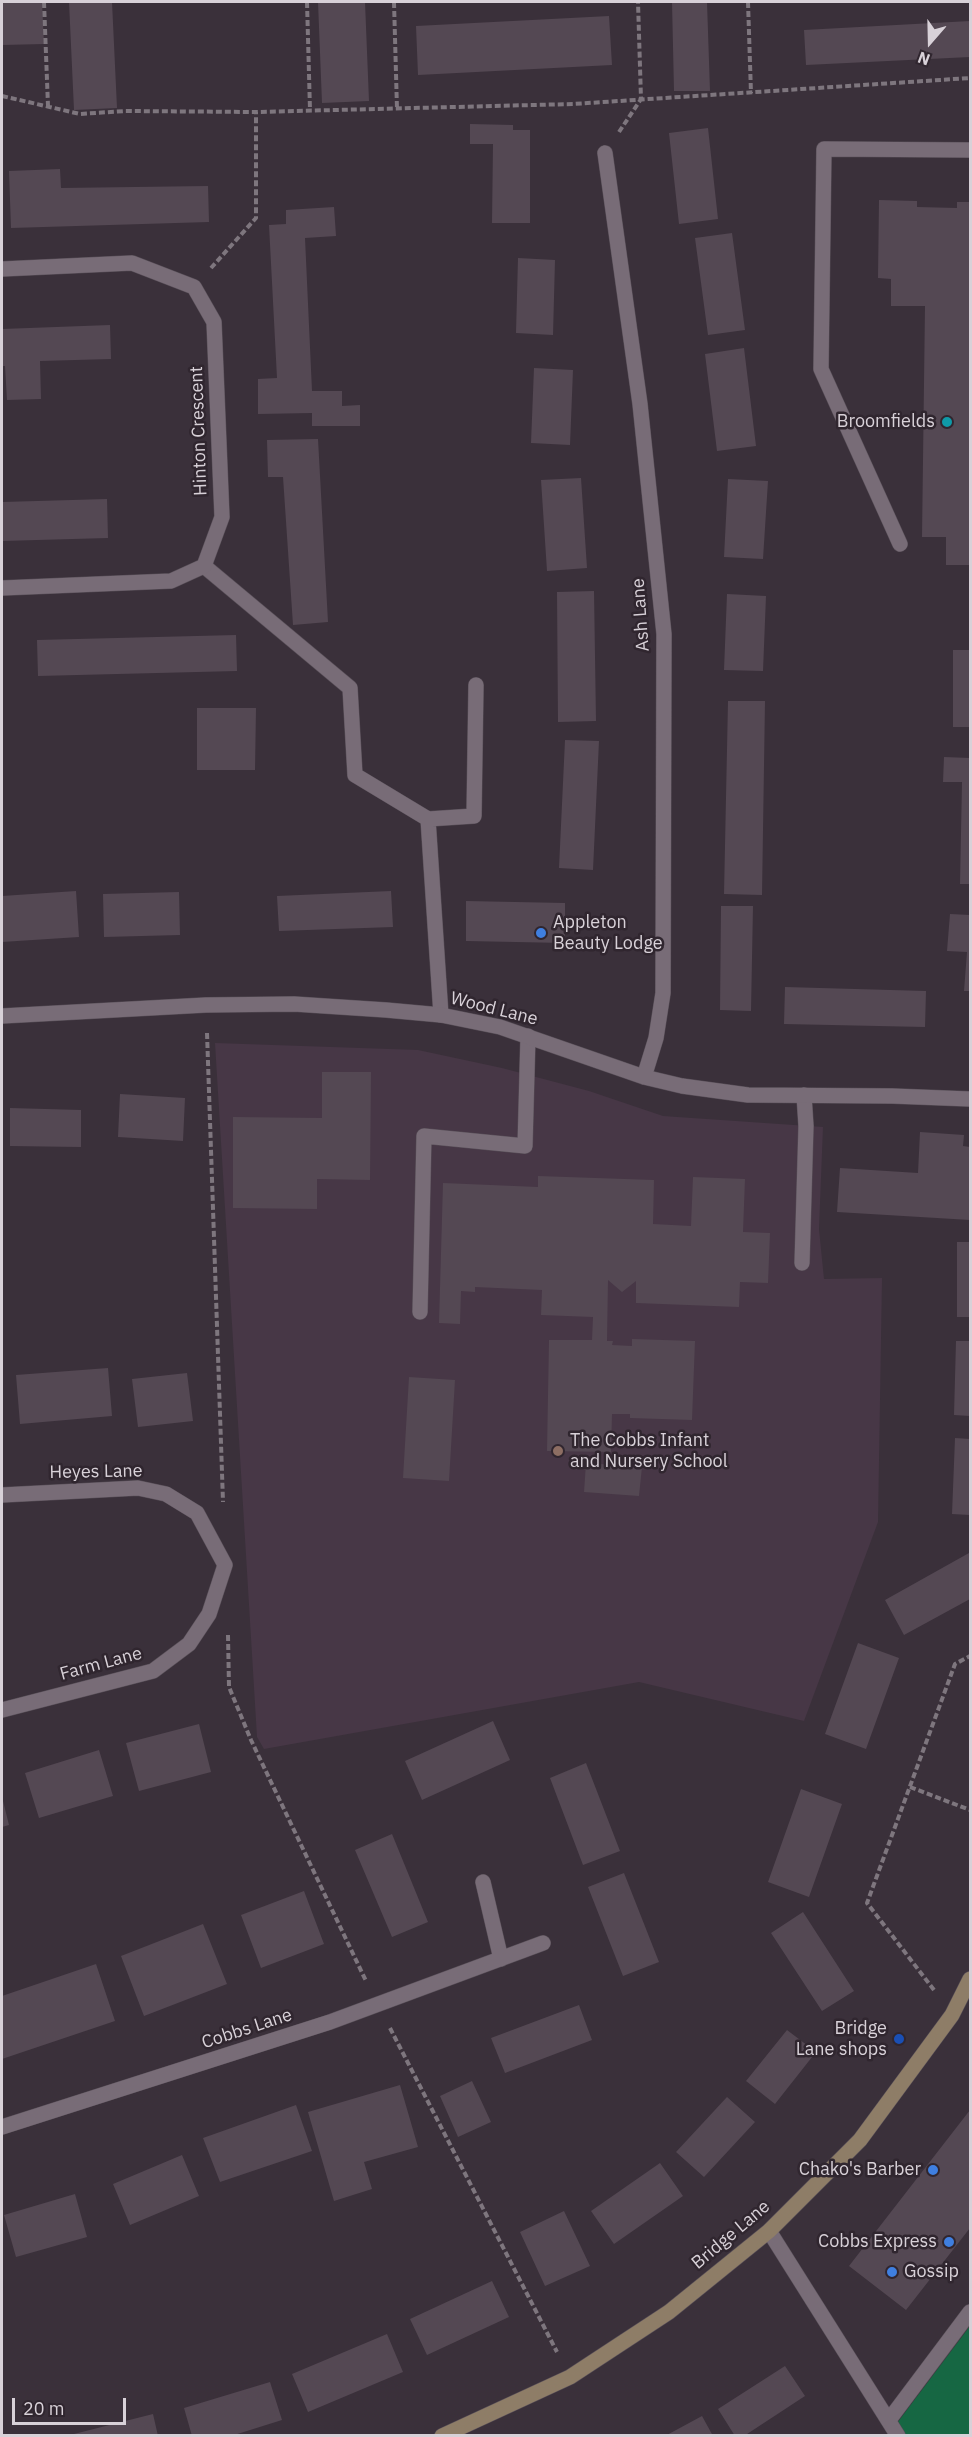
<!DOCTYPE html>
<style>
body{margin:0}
#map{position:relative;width:972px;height:2437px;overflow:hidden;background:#3a303a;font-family:"IBM Plex Sans",sans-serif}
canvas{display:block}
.frame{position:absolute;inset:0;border:3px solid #d8d1d8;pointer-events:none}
.north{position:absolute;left:900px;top:12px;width:60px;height:60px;-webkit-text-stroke:4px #30262f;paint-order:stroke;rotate:200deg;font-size:16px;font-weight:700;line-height:24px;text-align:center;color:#d8d1d8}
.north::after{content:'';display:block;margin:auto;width:21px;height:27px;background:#d8d1d8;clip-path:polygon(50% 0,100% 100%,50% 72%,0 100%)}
.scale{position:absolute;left:12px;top:2398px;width:114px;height:27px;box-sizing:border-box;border:3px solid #d8d1d8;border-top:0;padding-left:8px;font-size:18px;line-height:21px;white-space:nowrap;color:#d8d1d8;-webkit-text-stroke:4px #30262f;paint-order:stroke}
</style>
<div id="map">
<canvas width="972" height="2437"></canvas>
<div class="frame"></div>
<div class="north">N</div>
<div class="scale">20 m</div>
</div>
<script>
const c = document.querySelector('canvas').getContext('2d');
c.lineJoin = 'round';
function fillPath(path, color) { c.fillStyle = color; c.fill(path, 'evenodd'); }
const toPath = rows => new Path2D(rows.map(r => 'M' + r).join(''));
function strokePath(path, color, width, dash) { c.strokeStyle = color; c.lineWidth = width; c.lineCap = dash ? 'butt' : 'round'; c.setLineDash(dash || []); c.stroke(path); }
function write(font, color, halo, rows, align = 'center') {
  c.font = font + ' "IBM Plex Sans",sans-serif'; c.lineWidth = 5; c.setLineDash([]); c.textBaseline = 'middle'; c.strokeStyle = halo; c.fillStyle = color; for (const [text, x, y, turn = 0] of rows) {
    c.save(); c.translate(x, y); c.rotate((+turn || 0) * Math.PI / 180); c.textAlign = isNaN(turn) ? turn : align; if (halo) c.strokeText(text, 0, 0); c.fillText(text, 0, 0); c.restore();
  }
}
fillPath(toPath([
 [215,1043,418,1050,502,1068,589,1091,663,1116,823,1127,819,1229,824,1279,882,1278,878,1522,804,1721,639,1682,264,1749,257,1737]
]), '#473746');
fillPath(toPath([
 [970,2326,970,2435,888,2435]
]), '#166743');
fillPath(toPath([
 [2,2,42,2,44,44,2,45],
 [69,2,112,2,117,108,74,110],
 [318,2,365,2,369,101,322,103],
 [672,2,707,2,710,91,674,91],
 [609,16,612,65,418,75,416,26],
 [970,21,970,57,806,65,804,30],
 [470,124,513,125,513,130,530,130,530,223,492,223,493,144,470,144],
 [708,128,718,219,679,224,669,133],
 [60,169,61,188,208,186,209,222,11,228,9,171],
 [879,200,917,201,917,207,957,208,957,202,970,202,970,565,946,565,946,537,922,537,925,306,891,306,891,279,878,278],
 [334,207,336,236,305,238,312,391,342,391,342,406,360,405,360,426,312,426,312,413,258,414,258,379,277,378,269,225,286,224,286,210],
 [732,233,745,330,708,335,695,238],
 [518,258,555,260,553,335,516,333],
 [110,325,111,359,40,361,41,399,7,400,5,366,2,366,2,329],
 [744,348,756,446,717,451,705,354],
 [534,368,573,370,570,445,531,443],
 [318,439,328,622,293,625,283,477,268,477,267,440],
 [581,478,587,568,547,571,541,480],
 [728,479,768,481,763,559,724,557],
 [107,499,108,538,2,541,2,502],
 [594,591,596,721,558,722,557,592],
 [727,594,766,596,763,671,724,670],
 [236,635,237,671,38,676,37,640],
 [953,650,970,650,970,727,953,727],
 [728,701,765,701,762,895,724,894],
 [197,708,256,708,255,770,197,770],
 [565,740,599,741,593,870,559,868],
 [944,757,970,758,970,884,960,884,962,782,943,782],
 [76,891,79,937,2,942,2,896],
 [391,891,393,927,279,931,277,896],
 [179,892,180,935,104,937,103,894],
 [466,901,565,903,565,943,466,941],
 [721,906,753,906,751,1011,720,1010],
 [950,914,970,915,970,991,964,991,967,952,947,951],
 [785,987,926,991,925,1027,784,1024],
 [322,1072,371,1072,370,1180,317,1179,317,1209,233,1208,233,1117,322,1118],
 [120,1094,185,1098,183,1141,118,1137],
 [10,1108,81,1110,81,1147,10,1146],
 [920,1132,964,1135,963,1146,970,1147,970,1220,837,1212,840,1168,918,1173],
 [538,1176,654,1180,653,1224,691,1226,693,1177,745,1179,743,1232,770,1233,768,1283,740,1282,739,1307,636,1303,636,1281,622,1292,608,1280,607,1341,613,1341,612,1345,632,1346,632,1339,695,1341,692,1420,630,1418,630,1414,612,1414,611,1452,547,1451,549,1340,592,1340,593,1317,541,1315,542,1290,475,1287,475,1292,461,1291,460,1324,439,1323,443,1183,538,1187],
 [957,1242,970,1242,970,1317,957,1317],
 [956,1341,970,1341,970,1416,954,1415],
 [108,1368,112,1416,20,1424,16,1375],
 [187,1373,193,1421,138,1427,132,1379],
 [409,1377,455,1380,449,1481,403,1478],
 [955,1438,970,1439,970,1515,952,1514],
 [586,1463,642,1467,639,1496,584,1492],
 [969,1553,970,1599,904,1635,885,1600],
 [858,1643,899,1658,866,1749,825,1734],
 [493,1721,510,1760,422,1800,405,1761],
 [199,1724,211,1772,139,1791,126,1743],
 [99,1750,113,1796,39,1818,25,1773],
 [586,1763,620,1851,583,1865,550,1778],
 [801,1789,842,1804,809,1897,768,1882],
 [2,1797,9,1825,2,1827],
 [392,1834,428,1922,392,1937,355,1850],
 [624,1873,659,1962,623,1976,588,1887],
 [304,1891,324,1944,261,1968,241,1915],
 [803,1912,854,1991,822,2011,771,1933],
 [203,1924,227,1984,144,2016,121,1956],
 [96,1964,115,2021,2,2059,2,1996],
 [579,2005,592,2040,505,2073,491,2038],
 [787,2030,816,2052,775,2104,746,2081],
 [472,2081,491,2122,458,2137,440,2096],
 [400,2085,418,2147,364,2162,372,2189,334,2201,308,2112],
 [727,2097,755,2122,704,2177,676,2152],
 [296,2105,312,2151,220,2182,203,2138],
 [970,2110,970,2228,906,2310,849,2266],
 [182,2155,199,2196,130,2225,113,2184],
 [660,2163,683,2196,614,2244,591,2211],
 [75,2194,87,2237,16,2257,4,2215],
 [564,2211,590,2266,545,2286,520,2232],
 [492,2281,509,2317,427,2355,410,2319],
 [387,2334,403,2372,308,2412,292,2374],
 [785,2366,805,2396,744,2436,735,2436,718,2409],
 [270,2382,282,2420,231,2436,192,2436,184,2408],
 [153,2414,158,2436,71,2436,70,2435],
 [702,2416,713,2436,665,2436]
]), '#544853');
const lane = toPath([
 [900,544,821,369,824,149,970,150],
 [204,566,350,688,355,775,428,819,474,816,476,685],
 [428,819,441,1015],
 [802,1263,806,1126,804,1095],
 [420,1312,424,1136,525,1146,528,1036],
 [769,2231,898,2436],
 [889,2420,970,2312]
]);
const street = toPath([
 [605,153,640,404,664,634,663,993,656,1038,644,1077],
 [2,269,132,263,194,287,214,322,222,517,204,566,171,581,2,588],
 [2,1016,206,1005,294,1004,386,1010,441,1015,500,1027,644,1077,682,1086,748,1095,892,1096,970,1099],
 [2,1495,138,1488,166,1494,197,1513,225,1565,209,1614,189,1644,153,1671,2,1710],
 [483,1882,501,1959],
 [2,2127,330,2022,543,1943]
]);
const secondary = toPath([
 [442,2436,570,2377,669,2312,769,2231,860,2140,952,2015,970,1979]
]);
strokePath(lane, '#584f58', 16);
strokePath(street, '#584f58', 16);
strokePath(secondary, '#584f58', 16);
strokePath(toPath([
 [44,2,48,106],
 [307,2,310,110],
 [394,2,397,109],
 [748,2,751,93],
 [2,96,80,114,125,111,256,112,573,104,970,78],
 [619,132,641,99,638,2],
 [211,268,256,218,256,112],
 [207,1033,223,1502],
 [228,1635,229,1687,251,1740,366,1981],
 [910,1787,970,1810],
 [934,1990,867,1903,955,1664,970,1656],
 [390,2028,557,2352]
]), '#7e767e', 4, [6, 3]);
strokePath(lane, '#786c77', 15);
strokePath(street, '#786c77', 15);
strokePath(secondary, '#8e7d67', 15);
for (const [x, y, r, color] of [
 [947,422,6,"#0f9aa8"],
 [541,933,6,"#3f7fe0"],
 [558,1451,6,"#8d6e63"],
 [899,2039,6,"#1a4fb4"],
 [933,2170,6,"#3f7fe0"],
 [949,2242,6,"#3f7fe0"],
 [892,2272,6,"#3f7fe0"]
]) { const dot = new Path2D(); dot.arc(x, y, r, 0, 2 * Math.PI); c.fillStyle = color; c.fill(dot); strokePath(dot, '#30262f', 2); }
write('18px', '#d8d1d8', '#30262f', [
 ["Broomfields",935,422],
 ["Appleton",553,923,"left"],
 ["Beauty Lodge",553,944,"left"],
 ["The Cobbs Infant",570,1441,"left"],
 ["and Nursery School",570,1462,"left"],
 ["Bridge",887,2029],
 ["Lane shops",887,2050],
 ["Chako's Barber",921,2170],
 ["Cobbs Express",937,2242],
 ["Gossip",904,2272,"left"]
], 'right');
write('18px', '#d8d1d8', '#30262f', [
 ["Hinton Crescent",199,431,-92],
 ["Ash Lane",641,615,-94],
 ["Wood Lane",494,1009,14],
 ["Heyes Lane",96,1472,-1],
 ["Farm Lane",101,1664,-15],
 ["Cobbs Lane",247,2029,-18],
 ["Bridge Lane",731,2235,-40]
]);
</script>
